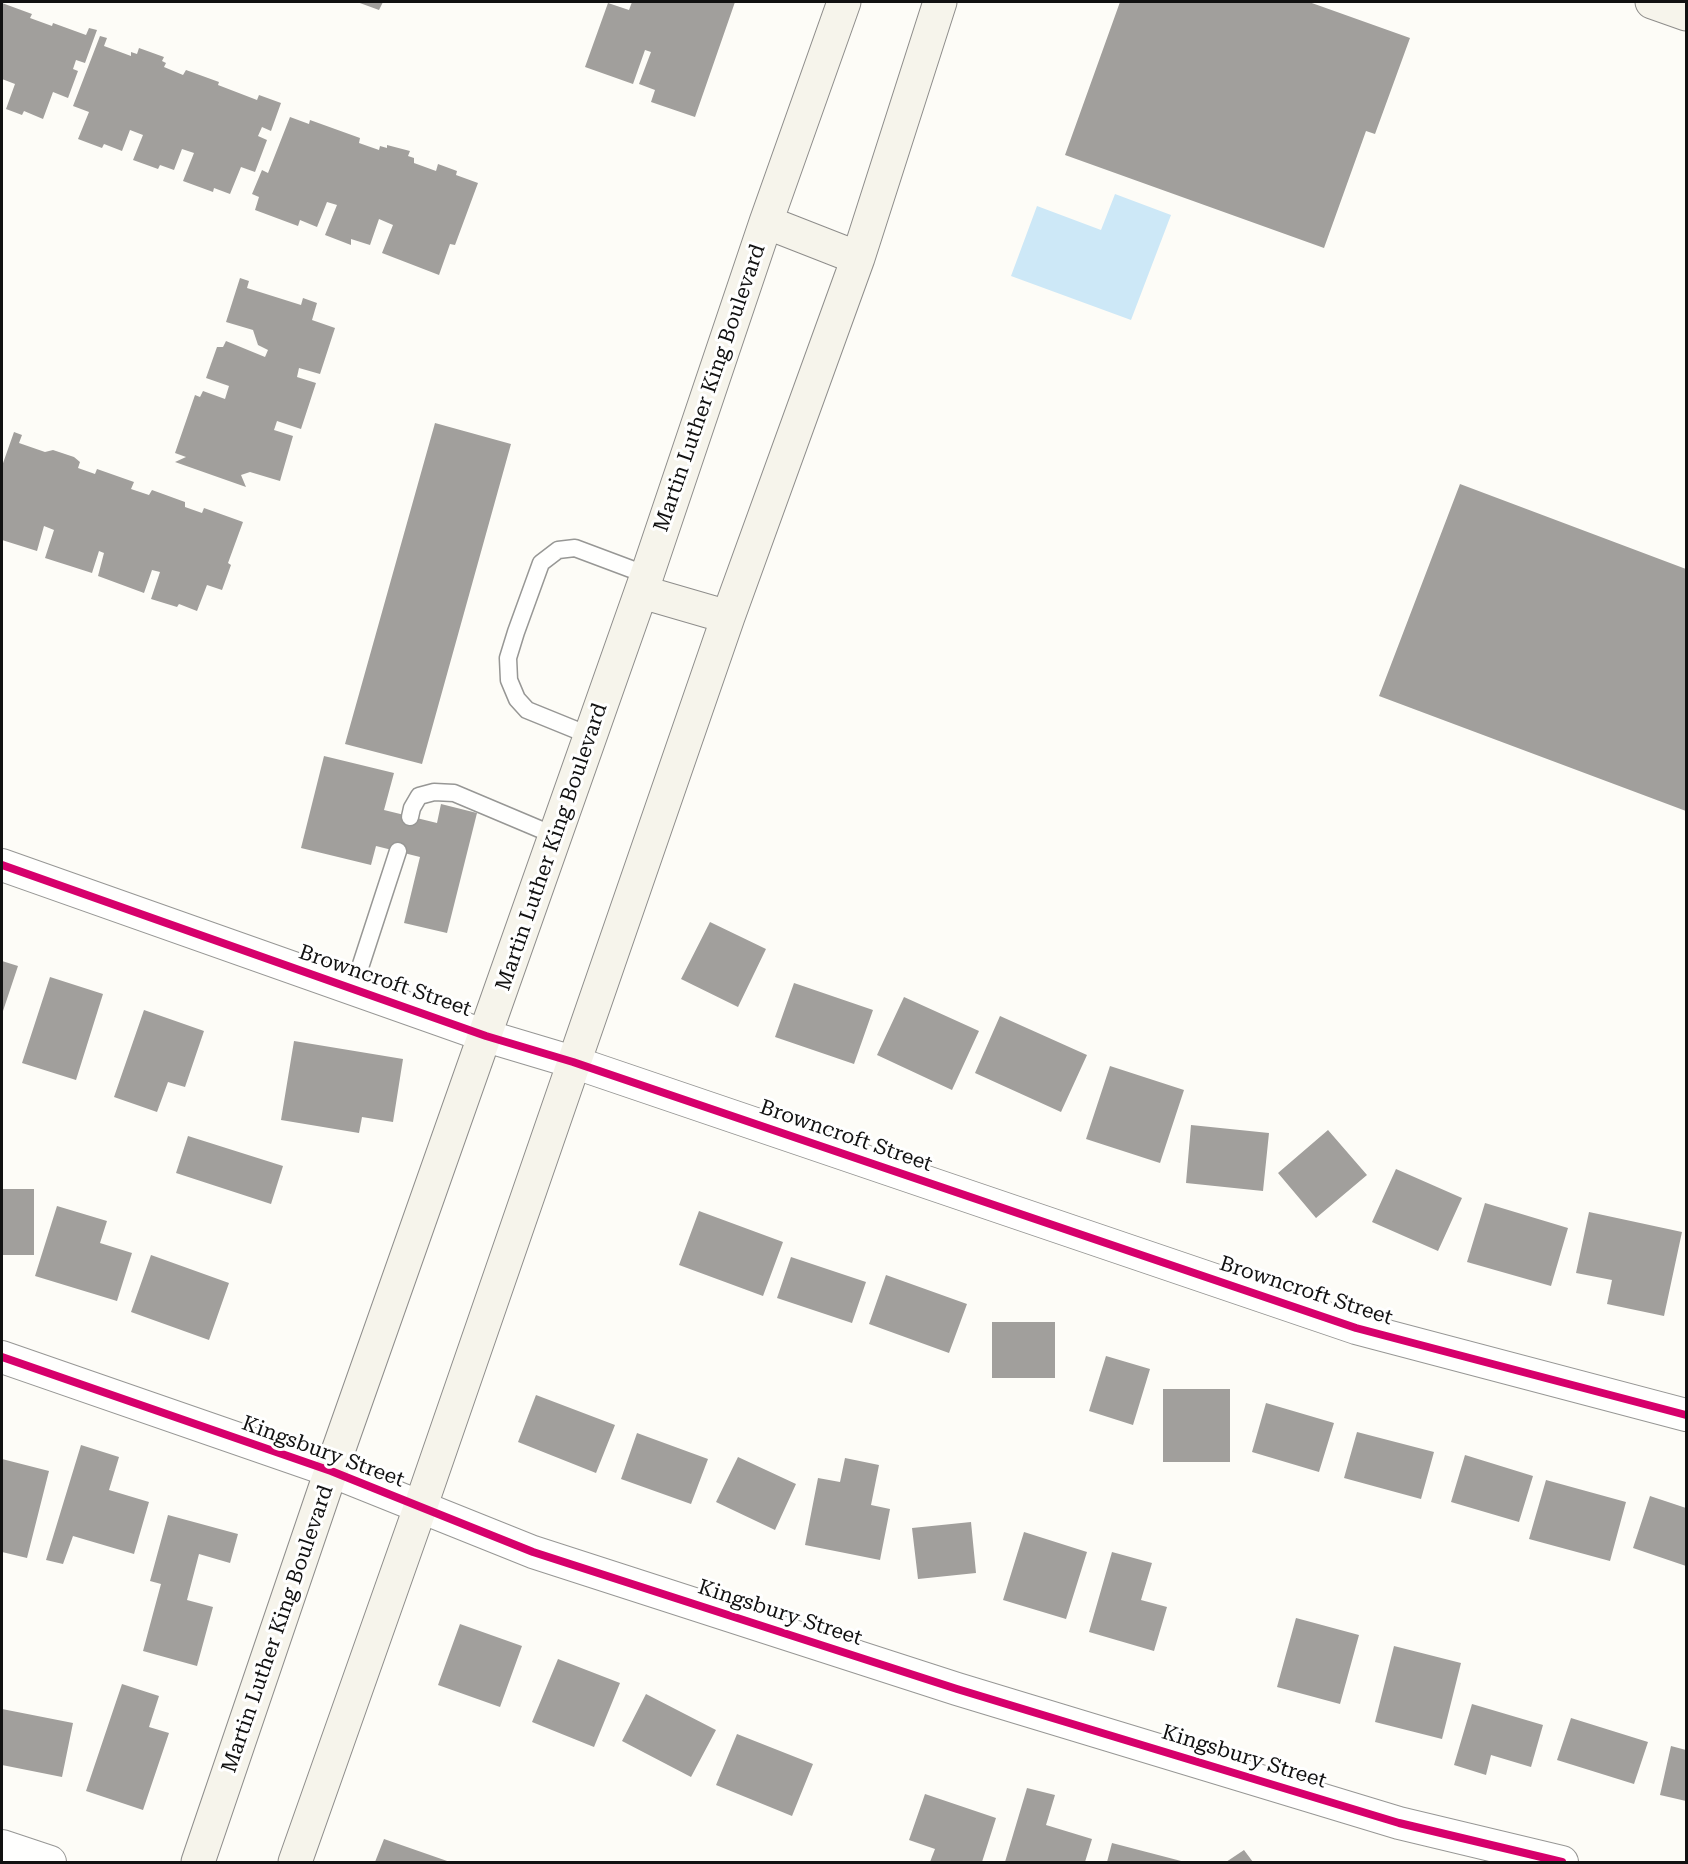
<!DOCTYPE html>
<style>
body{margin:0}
#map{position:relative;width:1688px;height:1864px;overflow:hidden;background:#fdfcf7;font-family:"Roboto Serif",serif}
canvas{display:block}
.frame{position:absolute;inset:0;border:3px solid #111;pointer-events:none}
</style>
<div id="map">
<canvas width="1688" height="1864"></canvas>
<div class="frame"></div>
</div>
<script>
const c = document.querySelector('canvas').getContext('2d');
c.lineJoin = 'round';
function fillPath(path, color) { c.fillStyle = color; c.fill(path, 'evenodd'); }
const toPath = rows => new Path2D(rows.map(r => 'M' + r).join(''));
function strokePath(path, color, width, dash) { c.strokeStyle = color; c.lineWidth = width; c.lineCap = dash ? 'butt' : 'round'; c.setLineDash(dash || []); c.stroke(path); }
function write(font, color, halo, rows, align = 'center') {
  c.font = font + ' "Roboto Serif",serif'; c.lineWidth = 6; c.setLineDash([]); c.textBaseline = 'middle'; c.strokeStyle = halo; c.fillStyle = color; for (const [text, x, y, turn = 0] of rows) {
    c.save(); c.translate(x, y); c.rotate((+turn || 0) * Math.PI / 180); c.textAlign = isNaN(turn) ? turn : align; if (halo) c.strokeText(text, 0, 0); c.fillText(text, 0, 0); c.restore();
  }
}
fillPath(toPath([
 [1115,194,1171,215,1131,320,1011,276,1037,206,1101,230]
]), '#cde8f7');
fillPath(toPath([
 [357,2,383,2,379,10],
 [632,2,735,2,695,117,651,102,655,90,639,84,651,52,645,50,633,84,585,67,608,3,629,10],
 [1120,2,1309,2,1410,38,1375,134,1366,131,1324,248,1065,155],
 [2,3,32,14,30,18,52,26,53,23,86,35,89,28,97,30,85,63,76,60,73,69,78,71,68,98,53,92,43,119,24,111,22,115,6,109,15,84,2,79],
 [100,36,107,38,104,46,131,56,131,52,137,54,139,48,164,57,162,61,166,63,164,67,183,75,186,70,219,82,218,85,257,100,259,95,281,103,271,131,262,127,258,136,267,140,255,172,241,167,230,194,214,188,213,192,183,181,194,153,182,149,174,170,160,165,158,169,133,160,143,135,130,130,122,151,104,144,102,148,78,139,89,112,73,106],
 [290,117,309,124,310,120,360,138,359,143,379,150,380,146,387,148,387,145,410,151,408,156,414,158,414,163,436,171,438,164,457,171,456,175,478,183,455,245,450,244,439,275,382,253,393,225,379,219,370,245,351,239,351,245,325,235,337,205,327,202,317,227,300,220,298,226,255,210,259,197,252,194,262,170,268,173],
 [240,278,249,281,247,288,301,305,303,298,317,303,312,320,335,328,320,374,299,368,297,377,316,383,301,429,277,421,274,430,293,436,280,481,250,472,241,475,246,487,175,462,186,457,175,453,195,395,200,397,203,391,225,399,229,386,206,378,217,347,223,347,226,341,265,357,268,350,258,345,253,330,226,322],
 [435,423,511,444,422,764,345,744],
 [14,432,22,435,19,443,45,452,53,450,74,457,80,462,78,468,95,474,97,469,134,482,131,489,149,495,152,490,185,502,185,507,202,513,204,508,243,522,228,563,231,565,222,590,207,585,197,611,179,604,177,607,151,599,160,572,152,570,144,593,98,576,104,553,99,551,92,573,45,558,54,530,44,526,37,551,2,540,2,466],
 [1460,484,1686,569,1686,811,1379,696],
 [324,756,394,773,384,810,437,823,441,804,477,813,447,933,404,923,420,857,376,846,371,865,301,848],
 [710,922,766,949,738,1007,681,979],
 [2,961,18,966,2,1014],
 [50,977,103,994,76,1080,22,1063],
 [794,983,873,1010,854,1064,775,1037],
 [904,997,979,1031,952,1090,877,1055],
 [144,1010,204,1031,185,1087,168,1082,157,1112,114,1097],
 [1000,1016,1087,1055,1061,1112,975,1073],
 [294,1041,403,1059,393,1122,362,1117,359,1133,281,1120],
 [1110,1066,1184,1090,1160,1163,1086,1139],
 [1191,1125,1269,1133,1263,1191,1186,1183],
 [1328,1130,1367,1175,1316,1218,1278,1173],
 [188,1136,283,1166,271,1204,176,1173],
 [1396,1169,1462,1198,1438,1251,1372,1222],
 [2,1189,34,1189,34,1255,2,1255],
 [1485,1203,1568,1228,1551,1286,1467,1262],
 [57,1206,107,1221,100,1243,132,1253,117,1301,35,1276],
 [699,1211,783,1242,763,1296,679,1265],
 [1589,1212,1682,1232,1664,1316,1607,1304,1612,1280,1576,1273],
 [151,1255,229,1283,209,1340,131,1312],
 [791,1257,866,1282,852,1323,777,1298],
 [886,1275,967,1304,949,1353,869,1324],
 [992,1322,1055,1322,1055,1378,992,1378],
 [1106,1356,1150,1369,1133,1425,1089,1411],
 [1163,1389,1230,1389,1230,1462,1163,1462],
 [536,1395,615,1425,596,1473,518,1442],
 [1266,1403,1334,1423,1319,1472,1252,1452],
 [1357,1432,1434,1452,1421,1499,1344,1478],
 [637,1433,708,1459,691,1504,621,1479],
 [81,1445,119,1457,109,1490,149,1502,134,1554,73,1536,63,1564,46,1560],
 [1465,1455,1533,1476,1519,1522,1451,1502],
 [738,1457,796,1484,775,1530,716,1502],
 [845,1458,879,1465,871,1505,890,1509,880,1560,805,1545,818,1478,840,1482],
 [2,1459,49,1471,27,1558,2,1552],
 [1546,1480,1626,1502,1610,1561,1529,1539],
 [1650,1496,1686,1508,1686,1566,1633,1548],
 [168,1515,238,1534,230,1563,199,1554,187,1600,213,1607,197,1666,143,1651,161,1584,150,1581],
 [971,1522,976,1573,918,1579,912,1528],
 [1024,1532,1087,1552,1066,1619,1003,1600],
 [1112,1552,1152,1563,1141,1600,1167,1607,1154,1651,1089,1632],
 [1296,1618,1359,1635,1340,1704,1277,1687],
 [460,1624,522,1646,500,1707,438,1685],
 [1394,1646,1461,1663,1442,1739,1375,1722],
 [558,1659,620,1683,594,1747,532,1722],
 [122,1684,159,1696,149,1727,169,1733,143,1810,86,1791],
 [646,1694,716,1730,691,1777,622,1741],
 [1472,1704,1543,1725,1531,1767,1491,1755,1486,1775,1454,1765],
 [2,1709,73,1723,62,1777,2,1765],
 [1571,1718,1648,1742,1634,1784,1557,1760],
 [737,1734,813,1764,792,1816,716,1785],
 [1671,1746,1686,1750,1686,1801,1660,1795],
 [1027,1788,1055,1795,1046,1825,1092,1839,1085,1862,1005,1862],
 [925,1794,996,1818,982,1862,930,1862,935,1849,909,1840],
 [384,1839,450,1862,375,1862],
 [1112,1843,1185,1862,1107,1862],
 [1244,1850,1253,1862,1226,1862]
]), '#a19f9c');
const lane = toPath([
 [591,736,527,710,517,699,509,680,508,658,516,632,541,563,558,550,575,548,647,575],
 [410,817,412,808,419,796,434,792,454,793,556,836],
 [353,989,398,851]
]);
const street = toPath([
 [2,865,486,1036,573,1062,1356,1328,1686,1415],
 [2,1357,331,1471,533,1552,957,1689,1399,1823,1562,1862],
 [2,1846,50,1862]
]);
const secondary = toPath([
 [1652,2,1686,14],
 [766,222,858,258],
 [642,592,728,617],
 [198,1862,331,1471,647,575,766,222,844,2],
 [295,1862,420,1508,728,617,858,258,940,2]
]);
strokePath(lane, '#979795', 19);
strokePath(street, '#979795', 34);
strokePath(secondary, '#8e8d8b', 35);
strokePath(lane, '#fffffe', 16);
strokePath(street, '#fffffe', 32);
strokePath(secondary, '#f6f4eb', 33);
strokePath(toPath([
 [2,865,486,1036,573,1062,1356,1328,1686,1415],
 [2,1357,331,1471,533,1552,957,1689,1399,1823,1562,1862]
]), '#d6006c', 8);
write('21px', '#111', '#fff', [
 ["Martin Luther King Boulevard",710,388,-71],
 ["Martin Luther King Boulevard",552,847,-71],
 ["Browncroft Street",385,981,19],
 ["Browncroft Street",846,1136,19],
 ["Browncroft Street",1306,1291,18],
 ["Kingsbury Street",323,1452,20],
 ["Kingsbury Street",780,1613,18],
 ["Martin Luther King Boulevard",278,1629,-71],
 ["Kingsbury Street",1244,1757,17]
]);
</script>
